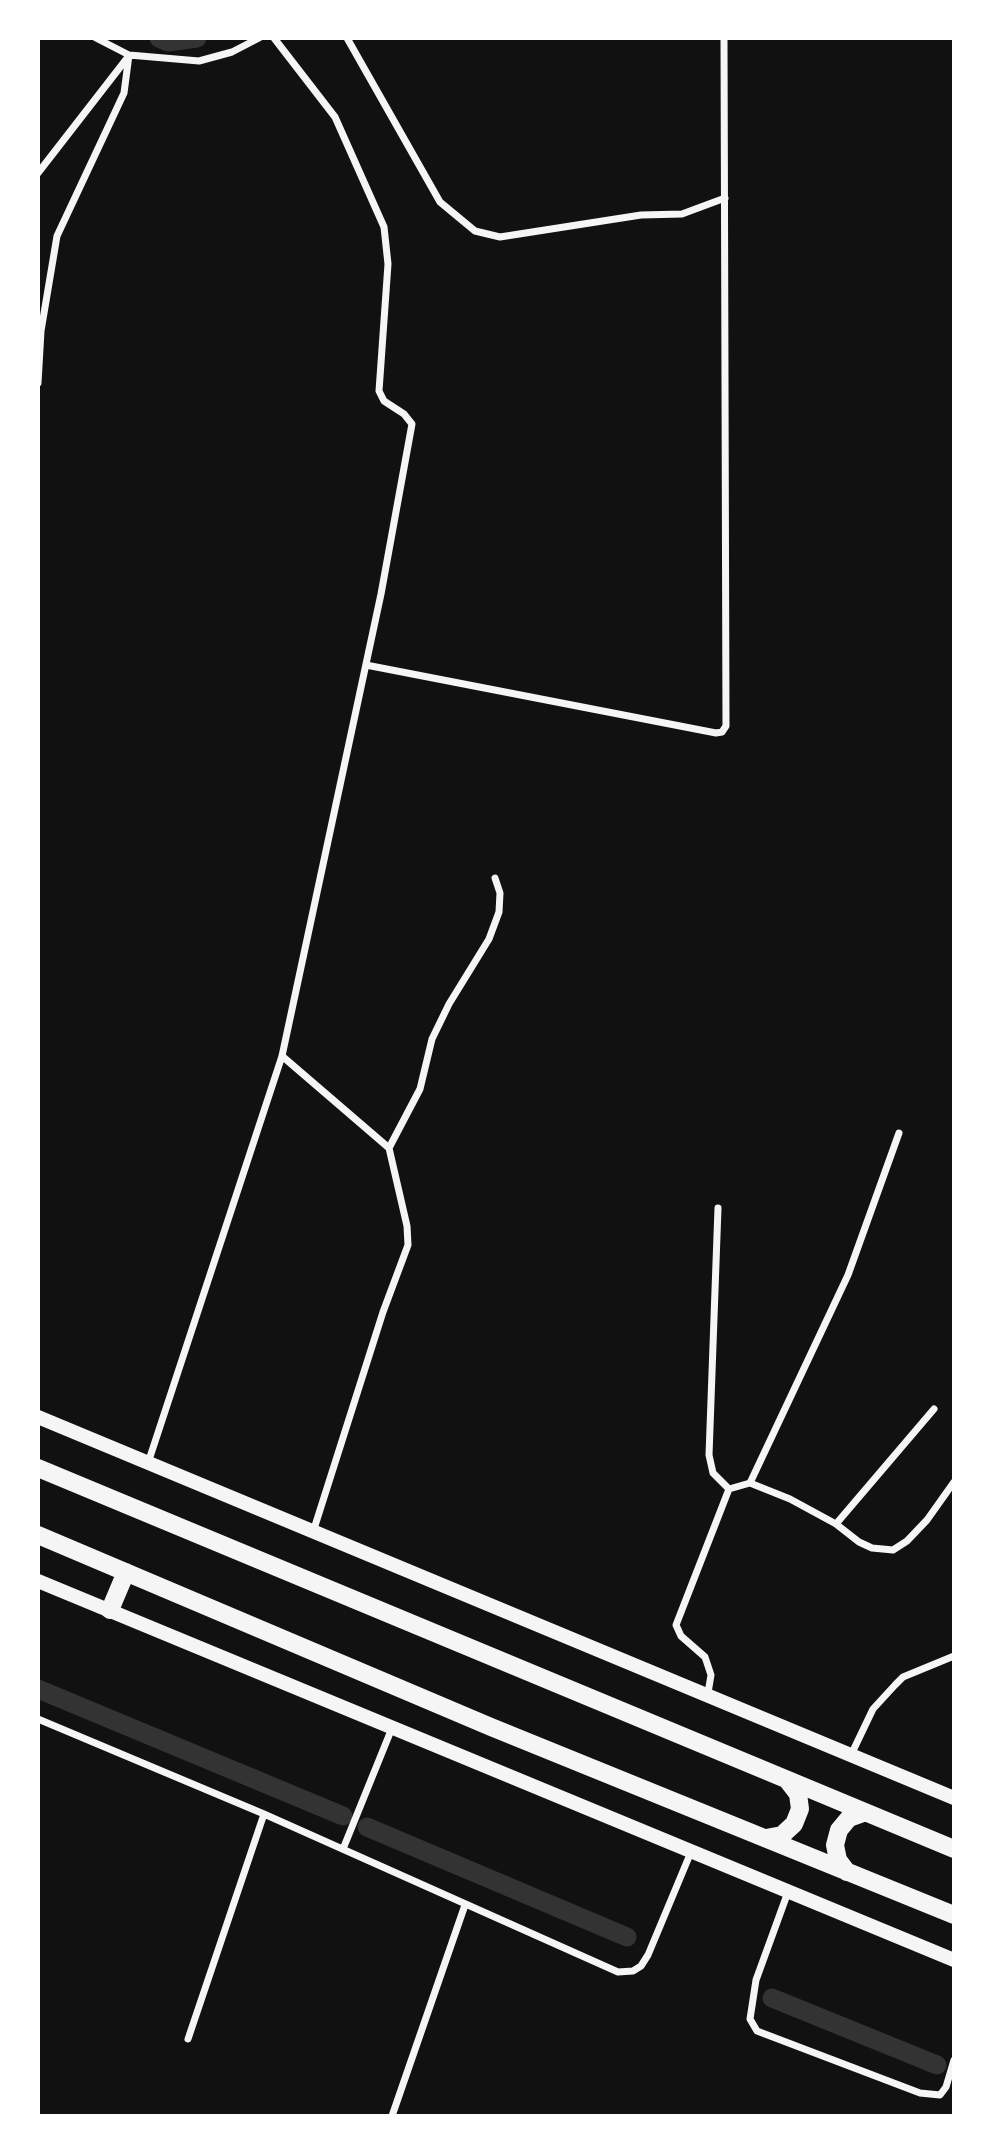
<!DOCTYPE html>
<style>
body{margin:0}
#map{position:relative;width:992px;height:2154px;overflow:hidden;background:#111;font-family:Poppins,sans-serif}
canvas{display:block}
.frame{position:absolute;inset:0;border:40px solid #fff;pointer-events:none}
</style>
<div id="map">
<canvas width="992" height="2154"></canvas>
<div class="frame"></div>
</div>
<script>
const c = document.querySelector('canvas').getContext('2d');
c.lineJoin = 'round';
const toPath = rows => new Path2D(rows.map(r => 'M' + r).join(''));
function strokePath(path, color, width, dash) { c.strokeStyle = color; c.lineWidth = width; c.lineCap = dash ? 'butt' : 'round'; c.setLineDash(dash || []); c.stroke(path); }
strokePath(toPath([
 [159,38,168,42,197,38],
 [38,1689,343,1816],
 [367,1827,627,1937],
 [772,1998,937,2065]
]), '#333', 19);
strokePath(toPath([
 [96,38,129,55,199,61,232,52,259,38],
 [347,38,440,202,475,231,500,237,641,215,682,214,725,198],
 [38,173,128,57],
 [38,383,41,331,57,236,124,93,129,55],
 [366,665,716,733,722,732,726,726,724,38],
 [282,1056,389,1148,407,1226,408,1245,383,1312,313,1532],
 [389,1148,420,1089,432,1039,449,1004,489,939,499,912,500,893,495,878],
 [718,1208,709,1455,713,1473,729,1489],
 [148,1463,282,1056,381,594,412,424,404,414,384,401,379,391,388,264,384,227,335,117,274,38],
 [750,1483,790,1499,836,1524,859,1542,872,1548,893,1550,907,1541,927,1520,954,1482],
 [729,1489,750,1483,848,1275,899,1133],
 [836,1524,934,1409],
 [708,1693,711,1675,705,1657,681,1636,676,1625,729,1489],
 [38,1719,264,1814,618,1972,633,1971,641,1966,648,1955,691,1852],
 [851,1755,873,1709,895,1685,903,1677,954,1656],
 [343,1849,392,1728],
 [788,1892,756,1980,750,2019,757,2031,920,2093,940,2095,946,2087,954,2060],
 [188,2039,264,1814],
 [392,2116,465,1905]
]), '#f5f5f5', 7);
strokePath(toPath([
 [38,1417,954,1798],
 [38,1581,954,1960]
]), '#f5f5f5', 14);
strokePath(toPath([
 [38,1468,954,1849],
 [38,1535,491,1727,954,1915],
 [110,1610,126,1572],
 [766,1838,782,1835,794,1824,800,1809,798,1794,788,1781],
 [847,1872,838,1860,835,1845,839,1830,849,1818,863,1813]
]), '#f5f5f5', 18);
</script>
